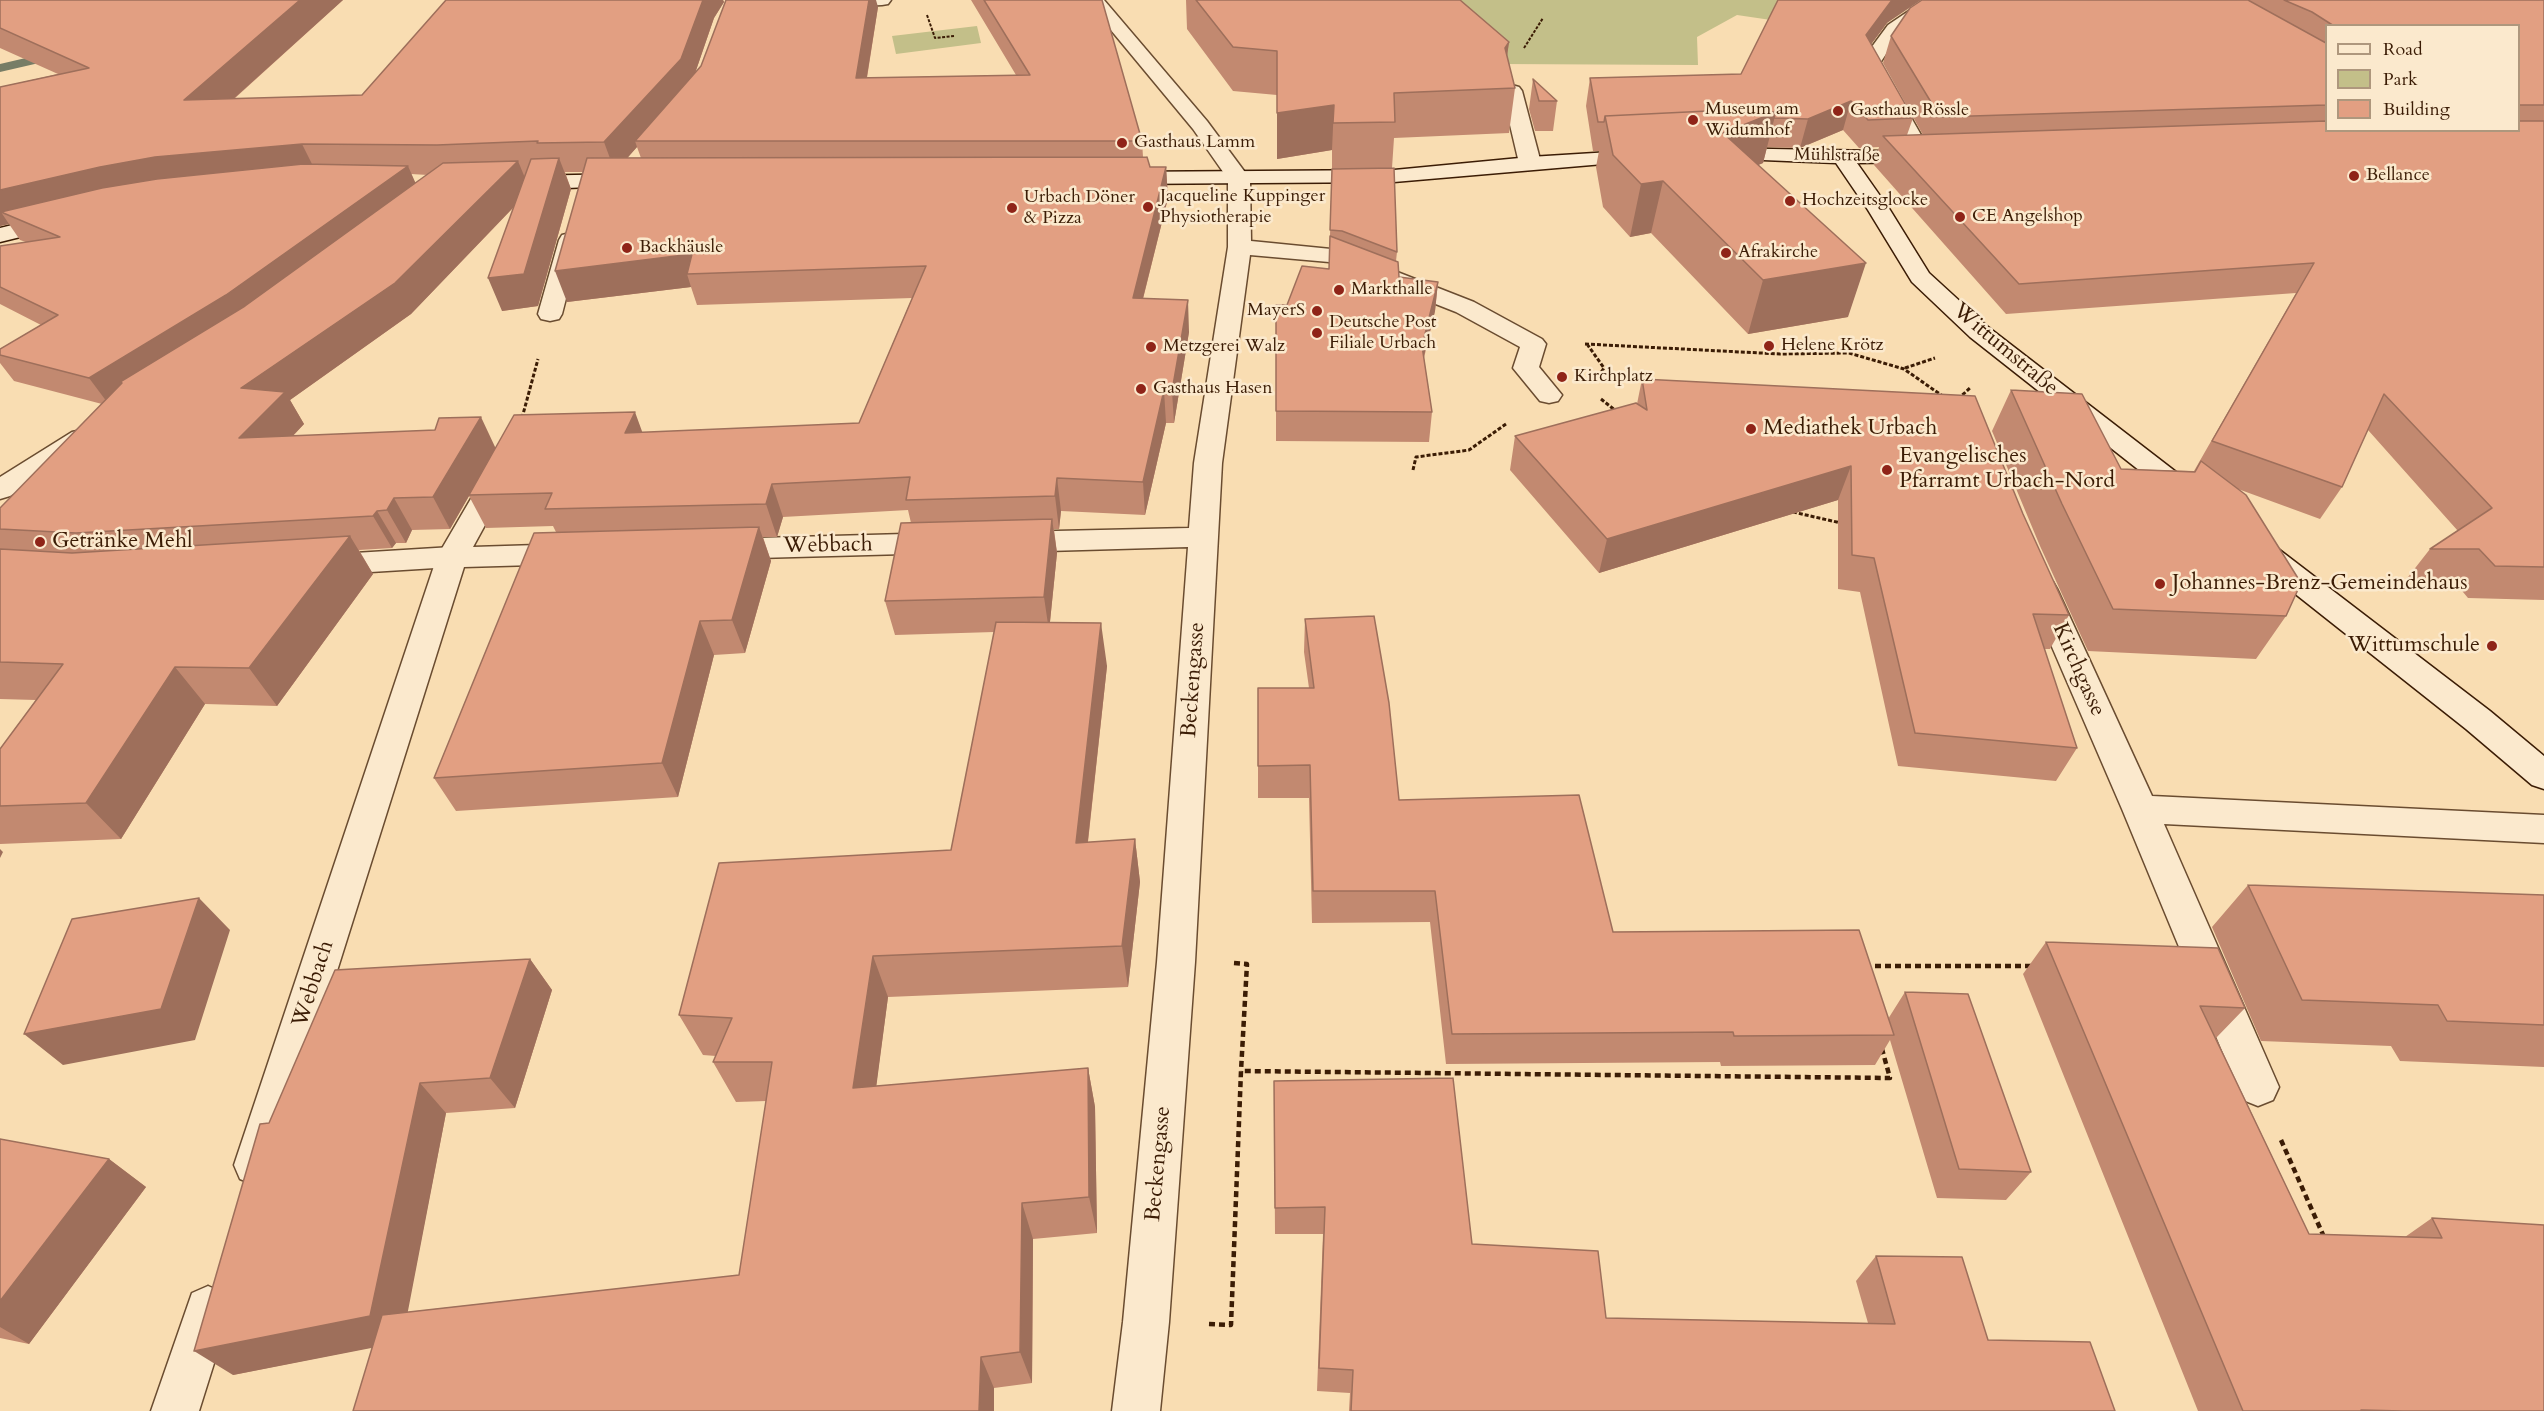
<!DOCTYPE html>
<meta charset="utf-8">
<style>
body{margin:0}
#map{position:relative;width:2544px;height:1411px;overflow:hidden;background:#f9ddb2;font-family:Cardo,serif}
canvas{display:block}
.legend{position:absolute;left:2325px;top:24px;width:195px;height:108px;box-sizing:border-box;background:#fbe9cd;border:2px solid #ae977d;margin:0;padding:8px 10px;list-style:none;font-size:18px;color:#3b1c05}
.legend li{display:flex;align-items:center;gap:12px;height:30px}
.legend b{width:30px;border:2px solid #ae977d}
</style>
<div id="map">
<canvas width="2544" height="1411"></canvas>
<ul class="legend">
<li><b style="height:8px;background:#fbe9cd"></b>Road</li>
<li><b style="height:16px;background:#c3bf89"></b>Park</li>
<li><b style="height:16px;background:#e29f82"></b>Building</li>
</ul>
</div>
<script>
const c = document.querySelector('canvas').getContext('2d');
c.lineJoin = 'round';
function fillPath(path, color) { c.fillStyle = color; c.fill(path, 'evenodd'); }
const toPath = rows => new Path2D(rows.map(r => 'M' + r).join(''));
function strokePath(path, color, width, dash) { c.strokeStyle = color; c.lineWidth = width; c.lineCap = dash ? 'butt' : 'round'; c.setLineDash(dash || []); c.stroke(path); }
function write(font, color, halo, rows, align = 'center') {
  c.font = font + ' Cardo,serif'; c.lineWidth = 5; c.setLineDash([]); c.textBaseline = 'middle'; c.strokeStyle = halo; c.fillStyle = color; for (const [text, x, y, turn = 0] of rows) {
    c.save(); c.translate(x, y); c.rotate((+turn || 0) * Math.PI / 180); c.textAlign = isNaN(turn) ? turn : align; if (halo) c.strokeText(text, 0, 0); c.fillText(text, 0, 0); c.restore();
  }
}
fillPath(toPath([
 [1441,0,1788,0,1798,24,1737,15,1697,37,1698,65,1501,64],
 [977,26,981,43,896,54,892,36]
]), '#c3bf89');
fillPath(toPath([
 [60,50,66,54,65,57,0,72,0,64,60,50]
]), '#777d66');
const lane = toPath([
 [1512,85,1519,87,1522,91,1541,163,1538,168,1530,169,1522,168,1519,163,1502,91,1505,87,1512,85],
 [452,547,463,550,467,557,463,564,452,567,322,575,311,572,307,565,311,558,322,555,452,547]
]);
const street = toPath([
 [737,0,891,0,888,4,882,5,798,9,746,5,740,4,737,0],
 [1086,0,1104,0,1207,121,1250,179,1251,241,1341,250,1474,302,1542,339,1546,344,1539,367,1562,395,1558,401,1549,403,1540,401,1513,368,1520,347,1456,312,1329,262,1250,255,1222,463,1195,962,1169,1322,1160,1411,1112,1411,1123,1322,1157,962,1188,547,1012,552,1002,549,997,542,1002,535,1012,532,1189,528,1194,463,1228,247,1228,179,1193,129,1086,0],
 [1925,0,1946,0,1900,33,1880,63,1933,156,1929,160,1922,162,1915,160,1911,156,1860,63,1888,25,1925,0],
 [570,233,578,235,581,240,562,314,559,319,550,321,541,319,538,314,559,240,562,235,570,233],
 [82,430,92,432,96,438,92,444,10,496,0,499,0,477,72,432,82,430],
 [500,463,510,466,514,472,473,547,570,544,581,547,585,554,581,561,570,564,464,567,276,1165,270,1179,255,1185,240,1179,234,1165,437,557,490,466,500,463],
 [942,533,952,536,957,543,952,550,942,553,721,559,711,556,706,549,711,542,721,539,942,533],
 [2042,579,2053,582,2057,589,2152,796,2544,815,2544,843,2164,824,2279,1087,2273,1100,2258,1106,2243,1100,2237,1087,2122,809,2027,589,2031,582,2042,579],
 [208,1286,224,1293,231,1309,199,1411,151,1411,192,1293,208,1286]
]);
const secondary = toPath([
 [1721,148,1929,152,1933,156,1929,160,1922,162,1857,163,1890,210,1929,273,1988,327,2202,492,2206,498,2202,504,2192,507,2182,504,1970,337,1912,282,1868,210,1836,163,1714,158,1710,154,1714,150,1721,148],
 [1643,150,1650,152,1654,156,1650,160,1394,182,1122,184,1114,183,1111,178,1114,173,1122,172,1394,170,1530,157,1643,150],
 [627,174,635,175,638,180,635,185,522,190,514,188,511,183,514,178,522,176,627,174],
 [57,214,65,216,68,221,65,226,0,242,0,228,57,214],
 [2266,545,2277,548,2490,711,2544,756,2544,789,2532,785,2466,729,2255,562,2251,555,2255,548,2266,545]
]);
strokePath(lane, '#6a4c30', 3);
strokePath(street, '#6a4c30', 3);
strokePath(secondary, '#3b1c05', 3);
strokePath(toPath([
 [927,15,935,38,954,36],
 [1524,48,1543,18]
]), '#3b1c05', 2, [3, 1.5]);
strokePath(toPath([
 [1585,344,1780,354,1849,353,1904,369,1944,397],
 [1587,344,1604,368,1596,380],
 [1905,368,1935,358],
 [1601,399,1616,411],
 [1958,399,1970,388],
 [522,418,538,359],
 [1413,470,1416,457,1469,450,1506,424],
 [1793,512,1841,523]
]), '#3b1c05', 3, [4, 2]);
strokePath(toPath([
 [1234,963,1247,964,1241,1071],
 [1865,966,2032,966],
 [2281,1140,2324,1237],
 [1209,1324,1231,1325,1241,1071,1890,1078,1882,1049]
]), '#3b1c05', 4.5, [6, 4]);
fillPath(lane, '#fbe9cd');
fillPath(street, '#fbe9cd');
fillPath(secondary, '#fbe9cd');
fillPath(toPath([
 [0,0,343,0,234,99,362,95,446,0,723,0,724,2,714,18,695,73,878,7,867,78,1016,75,971,0,1102,0,1142,141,1143,157,1150,167,1166,167,1168,198,1143,299,1189,332,1174,423,1166,423,1145,515,1061,511,1059,529,1054,529,1057,553,1050,622,1107,666,1088,842,1135,839,1140,882,1128,987,888,997,876,1086,1088,1068,1095,1107,1097,1233,1033,1239,1032,1383,994,1388,373,1347,233,1375,269,1123,530,959,552,990,515,1108,446,1113,407,1312,739,1275,766,1101,736,1102,713,1062,716,1056,703,1055,679,1015,951,850,994,632,895,635,885,601,911,523,908,510,783,517,777,537,763,537,771,561,745,653,714,655,678,797,456,811,434,778,556,532,553,526,486,528,469,496,450,529,412,530,406,543,396,543,392,548,359,550,373,574,277,706,205,704,121,839,0,844,0,749,36,700,0,699,0,508,102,404,14,381,0,363,0,349,41,325,0,304,0,246,26,242,20,240,9,224,0,226,0,87,58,74,0,48],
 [637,147,641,158,627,158],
 [565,172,583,172,567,302,691,287,697,305,912,298,859,423,643,433,496,447,293,436,304,424,290,400,411,314,513,208,502,311,538,306,571,189],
 [411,174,428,175,415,183],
 [1186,0,1460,0,1509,42,1507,56,1515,88,1509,133,1394,138,1392,168,1332,169,1332,150,1277,159,1277,95,1233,91,1187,29],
 [1922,0,2544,0,2544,600,2468,598,2453,580,2405,581,2430,549,2458,531,2368,430,2342,487,2320,519,2238,489,2286,616,2256,659,2088,651,2040,546,1992,431,2011,390,2121,469,2194,471,2296,293,2006,314,1874,165,1879,147,1859,148,1843,130,1800,148,1767,147,1763,163,1758,165,1848,317,1748,334,1651,233,1630,237,1603,207,1596,167,1599,151,1593,151,1586,106,1590,78,1741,74,1887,23,1871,44,1913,118,1907,135,1923,135,1883,63,1891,36],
 [2326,26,2518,26,2518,130,2326,130],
 [1533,79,1557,101,1553,131,1535,131,1529,109],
 [1332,169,1397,252,1396,261,1399,277,1438,282,1435,311,1424,358,1432,412,1429,442,1276,441,1276,305,1287,305,1329,269],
 [1642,379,2023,514,2069,615,2050,649,2044,649,2077,748,2056,781,1898,766,1860,592,1838,589,1838,500,1599,573,1510,470,1515,436,1637,404],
 [1305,619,1399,800,1613,932,1888,1019,1905,992,2031,1172,2006,1200,1937,1198,1890,1040,1875,1065,1721,1066,1720,1062,1446,1064,1430,922,1312,923,1309,798,1258,798,1258,766,1309,688,1304,652],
 [2248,885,2544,895,2544,1067,2400,1061,2391,1046,2261,1041,2212,927],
 [2046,942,2245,1008,2216,1038,2309,1234,2405,1237,2432,1218,2544,1411,2198,1411,2023,974],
 [1274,1081,1472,1244,1606,1318,1868,1323,1856,1281,1876,1256,1988,1340,2115,1411,1349,1411,1350,1393,1317,1391,1323,1234,1275,1234],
 [0,1139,109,1159,146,1187,29,1344,0,1338]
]), '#c28970');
fillPath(toPath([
 [300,0,343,0,200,129,184,100],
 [703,0,723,0,724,2,714,18,690,88,635,141,637,147,615,172,604,142],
 [869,0,876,0,878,7,862,107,856,78],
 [1892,0,1921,0,1887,23,1858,62,1866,35],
 [1509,42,1503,85,1505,48],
 [1851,101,1843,130,1800,148,1808,119],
 [1334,105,1332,150,1277,159,1277,113],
 [1776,112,1763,163,1711,185,1723,133],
 [302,144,317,174,1,212,9,224,0,226,0,190,100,167,155,157],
 [559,158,571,189,538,306,502,311,488,278],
 [518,161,530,190,411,314,290,400,304,424,260,470,239,438,241,388],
 [408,166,420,193,130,394,122,383,120,382,128,395,110,406,89,378],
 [1166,167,1168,198,1135,330,1133,298],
 [1663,181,1651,233,1630,237,1641,184],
 [692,254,687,274,691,287,567,302,555,271],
 [1866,263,1848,317,1748,334,1763,280],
 [1438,282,1435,311,1419,376,1422,346],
 [1188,300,1189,332,1174,423,1172,391],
 [1164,390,1166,423,1145,515,1143,482],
 [635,412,647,445,625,433],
 [481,417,496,449,469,495,469,496,450,529,433,497],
 [1851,466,1838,500,1599,573,1607,539],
 [1057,478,1061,511,1059,529,1055,496],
 [772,484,783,517,777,537,766,504],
 [394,498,412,530,406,543,387,510],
 [377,511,396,543,392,548,373,516],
 [1052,519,1057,553,1049,631,1044,597],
 [759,527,771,561,745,653,732,620],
 [350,536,373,574,277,706,249,668],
 [700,621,714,655,678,797,662,763],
 [1101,623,1107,666,1083,885,1076,843],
 [175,667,205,704,121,839,86,803],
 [1135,839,1140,882,1128,987,1122,946],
 [0,849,3,852,0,858],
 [199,898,230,930,195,1040,63,1065,24,1034],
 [873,956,888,997,871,1127,853,1088],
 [530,959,552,990,515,1108,490,1078],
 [1088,1068,1095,1107,1097,1233,1089,1197],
 [420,1083,446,1113,402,1342,233,1375,194,1351],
 [109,1159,146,1187,29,1344,0,1327,0,1301],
 [1022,1203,1033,1239,1032,1383,1020,1352],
 [981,1357,994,1388,994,1411,979,1411]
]), '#9e6f5b');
const building = toPath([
 [0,0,300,0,184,100,362,95,446,0,703,0,681,59,604,142,537,143,538,141,437,145,302,144,155,157,100,167,0,190,0,87,89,68,0,28,0,0],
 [726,0,869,0,856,78,1030,75,984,0,1102,0,1142,141,635,141,701,66,726,0],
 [1196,0,1460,0,1509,42,1505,48,1515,88,1394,93,1395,122,1333,123,1334,105,1277,113,1277,51,1233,47,1196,0],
 [1778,0,1892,0,1866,35,1913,118,1868,120,1851,101,1808,119,1774,118,1776,112,1708,111,1605,116,1604,122,1598,122,1590,78,1741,74,1778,0],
 [1922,0,2248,0,2326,43,2326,105,1940,117,1891,36,1910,8,1922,0],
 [2284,0,2544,0,2544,105,2518,105,2518,26,2334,26,2312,12,2284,0],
 [1533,79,1557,101,1539,101,1533,79],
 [1708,111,1776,112,1723,133,1866,263,1763,280,1663,181,1641,184,1613,155,1605,116,1708,111],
 [2326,121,2326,130,2518,130,2518,121,2544,121,2544,567,2495,566,2479,549,2430,549,2492,508,2384,394,2342,487,2212,441,2314,263,2019,284,1883,136,2326,121],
 [1147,157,1150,167,1166,167,1133,298,1188,300,1172,391,1164,390,1143,482,1057,478,1055,496,906,500,910,477,772,484,766,504,545,509,552,493,469,495,514,415,635,412,625,433,859,423,926,266,687,274,692,254,555,271,587,158,1147,157],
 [559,158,524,274,488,278,531,159,559,158],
 [518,161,395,283,241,388,285,392,239,438,435,430,439,418,481,417,433,497,394,498,387,510,377,511,373,516,76,533,0,529,0,508,122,383,120,382,245,306,443,163,518,161],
 [303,164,408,166,226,295,89,378,0,355,0,349,58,315,0,287,0,246,60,237,1,212,102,188,157,179,303,164],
 [1394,168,1397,252,1342,231,1330,230,1332,169,1394,168],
 [1330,236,1398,262,1399,277,1438,282,1422,346,1432,412,1276,411,1276,305,1287,305,1302,266,1329,269,1330,236],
 [1642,379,1975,396,2023,514,2069,615,2033,614,2077,748,1915,733,1874,558,1852,555,1851,466,1607,539,1515,436,1636,403,1647,410,1642,379],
 [2011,390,2082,394,2121,469,2195,472,2201,461,2246,495,2301,583,2286,616,2113,609,2062,504,2011,390],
 [1052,519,1044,597,885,601,901,523,1052,519],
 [759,527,732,620,700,621,662,763,434,778,534,533,759,527],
 [350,536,249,668,175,667,86,803,0,806,0,749,63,664,0,662,0,549,72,553,350,536],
 [1374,616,1389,703,1399,800,1579,795,1613,932,1859,930,1894,1035,1734,1036,1733,1032,1452,1034,1435,891,1313,891,1310,765,1258,766,1258,688,1314,688,1305,619,1374,616],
 [996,622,1101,623,1076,843,1135,839,1122,946,873,956,853,1088,1088,1068,1089,1197,1022,1203,1020,1352,981,1357,979,1411,353,1411,382,1315,739,1275,772,1062,713,1062,732,1018,679,1015,719,863,951,850,996,622],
 [2248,885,2544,895,2544,1025,2447,1021,2438,1005,2302,1000,2248,885],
 [199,898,161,1009,24,1034,72,919,199,898],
 [2046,942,2218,948,2245,1008,2200,1006,2309,1234,2442,1238,2432,1218,2544,1225,2544,1411,2403,1411,2361,1410,2362,1411,2243,1411,2046,942],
 [530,959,490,1078,420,1083,370,1316,194,1351,260,1124,269,1123,335,970,530,959],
 [1905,992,1968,994,2031,1172,1959,1169,1905,992],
 [1453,1078,1472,1244,1598,1251,1606,1318,1895,1324,1876,1256,1962,1257,1988,1340,2090,1342,2115,1411,1351,1411,1353,1370,1319,1368,1325,1207,1275,1208,1274,1081,1453,1078],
 [0,1139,109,1159,0,1301,0,1139]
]);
fillPath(building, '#e29f82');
strokePath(building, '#9e6f5b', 1.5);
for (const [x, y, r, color] of [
 [1838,111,6,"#8f2418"],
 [1693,120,6,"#8f2418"],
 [1122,143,6,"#8f2418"],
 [2354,176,6,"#8f2418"],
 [1790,201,6,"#8f2418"],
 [1148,207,6,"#8f2418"],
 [1012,208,6,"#8f2418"],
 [1960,217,6,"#8f2418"],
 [627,248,6,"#8f2418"],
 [1726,253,6,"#8f2418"],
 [1339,290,6,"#8f2418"],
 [1317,311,6,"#8f2418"],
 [1317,333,6,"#8f2418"],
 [1769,346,6,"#8f2418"],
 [1151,347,6,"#8f2418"],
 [1562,377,6,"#8f2418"],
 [1141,389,6,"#8f2418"],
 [1751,429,6,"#8f2418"],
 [1887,470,6,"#8f2418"],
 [40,542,6,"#8f2418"],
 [2160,584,6,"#8f2418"],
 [2492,646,6,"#8f2418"]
]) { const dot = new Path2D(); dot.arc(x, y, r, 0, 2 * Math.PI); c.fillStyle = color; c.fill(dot); strokePath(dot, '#fbe9cd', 2); }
write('18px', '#3b1c05', '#fbe9cd', [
 ["Museum am",1705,110],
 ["Widumhof",1705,131],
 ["Gasthaus Rössle",1850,111],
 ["Gasthaus Lamm",1134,143],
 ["Bellance",2366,176],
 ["Jacqueline Kuppinger",1160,197],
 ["Physiotherapie",1160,218],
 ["Urbach Döner",1024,198],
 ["& Pizza",1024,219],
 ["Hochzeitsglocke",1802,201],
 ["CE Angelshop",1972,217],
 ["Backhäusle",639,248],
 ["Afrakirche",1738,253],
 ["Markthalle",1351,290],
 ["MayerS",1305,311,"right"],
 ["Deutsche Post",1329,323],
 ["Filiale Urbach",1329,344],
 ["Helene Krötz",1781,346],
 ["Metzgerei Walz",1163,347],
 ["Kirchplatz",1574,377],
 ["Gasthaus Hasen",1153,389]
], 'left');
write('18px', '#3b1c05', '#fbe9cd', [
 ["Mühlstraße",1837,156,1]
]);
write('22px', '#3b1c05', '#fbe9cd', [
 ["Wittumstraße",2005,350,40],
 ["Webbach",828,546,-1],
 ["Kirchgasse",2078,670,66],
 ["Beckengasse",1194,680,-86],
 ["Webbach",314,984,-72],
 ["Beckengasse",1159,1164,-85]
]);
write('22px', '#3b1c05', '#fbe9cd', [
 ["Mediathek Urbach",1763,429],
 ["Evangelisches",1899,457],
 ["Pfarramt Urbach-Nord",1899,482],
 ["Getränke Mehl",52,542],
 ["Johannes-Brenz-Gemeindehaus",2172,584],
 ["Wittumschule",2480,646,"right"]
], 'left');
</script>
